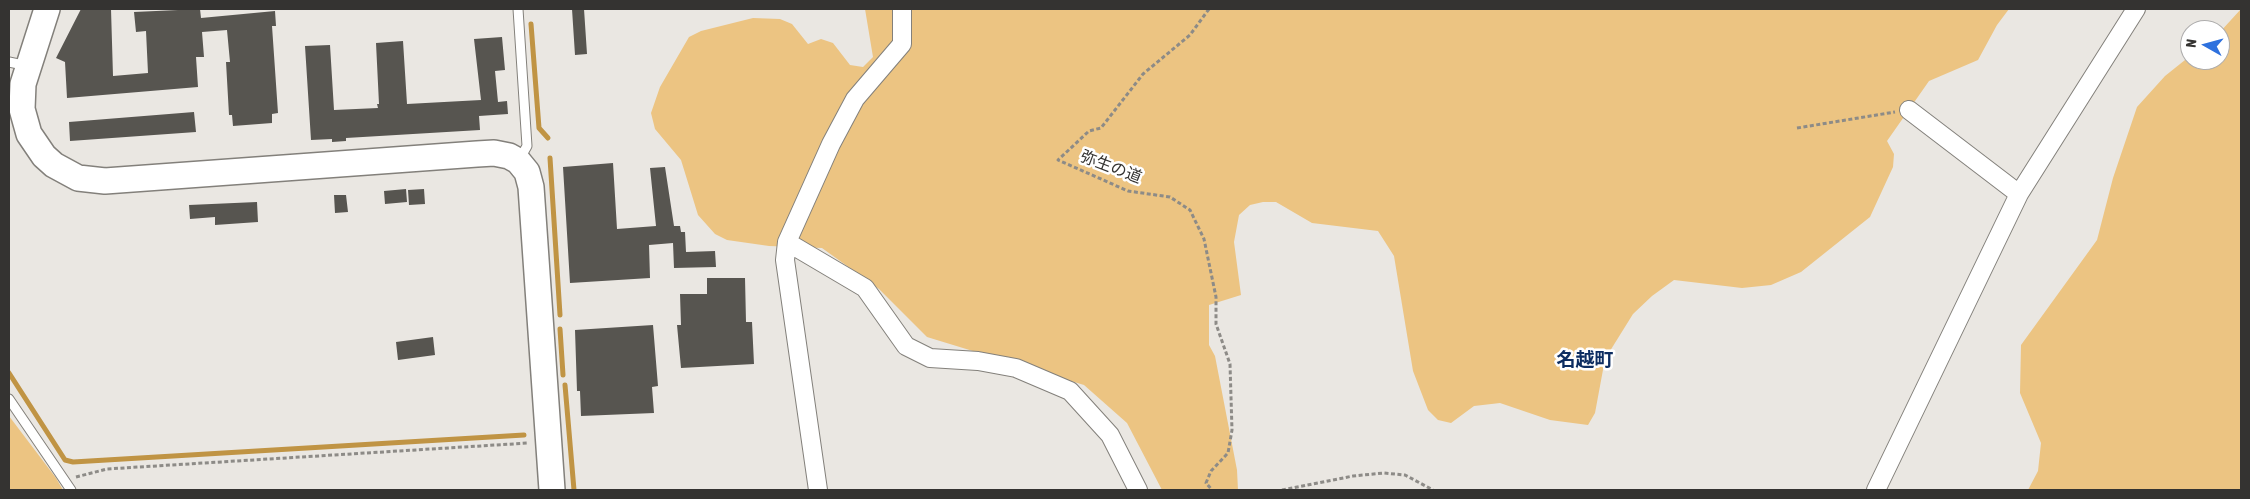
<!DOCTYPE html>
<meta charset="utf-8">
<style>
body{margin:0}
#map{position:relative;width:2250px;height:499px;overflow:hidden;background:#eae7e2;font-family:"Asap Condensed",sans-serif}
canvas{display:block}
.frame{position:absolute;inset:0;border:10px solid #343331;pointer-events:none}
.north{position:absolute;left:2180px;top:20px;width:50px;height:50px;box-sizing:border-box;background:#fff;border:1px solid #aeadad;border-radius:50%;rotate:277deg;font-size:14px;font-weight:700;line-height:20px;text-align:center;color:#343331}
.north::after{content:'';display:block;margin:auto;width:18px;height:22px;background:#2e71de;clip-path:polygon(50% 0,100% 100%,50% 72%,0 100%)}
</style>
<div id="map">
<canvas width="2250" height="499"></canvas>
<div class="frame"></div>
<div class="north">N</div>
</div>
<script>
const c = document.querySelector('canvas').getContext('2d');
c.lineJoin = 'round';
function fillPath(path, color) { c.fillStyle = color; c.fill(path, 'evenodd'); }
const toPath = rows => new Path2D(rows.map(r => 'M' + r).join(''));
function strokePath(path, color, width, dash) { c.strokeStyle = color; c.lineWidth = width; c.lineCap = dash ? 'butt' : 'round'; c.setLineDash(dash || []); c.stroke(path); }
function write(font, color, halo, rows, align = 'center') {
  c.font = font + ' "Asap Condensed","Noto Sans JP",sans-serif'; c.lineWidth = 5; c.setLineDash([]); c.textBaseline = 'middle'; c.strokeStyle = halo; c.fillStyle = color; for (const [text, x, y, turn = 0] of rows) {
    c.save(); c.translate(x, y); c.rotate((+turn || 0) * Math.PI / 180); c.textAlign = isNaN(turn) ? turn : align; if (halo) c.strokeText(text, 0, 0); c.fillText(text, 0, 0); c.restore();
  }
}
fillPath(toPath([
 [865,9,2009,9,1997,25,1978,60,1929,81,1887,141,1894,154,1893,167,1870,217,1801,272,1771,285,1742,288,1674,280,1652,296,1633,314,1605,359,1595,413,1588,425,1550,420,1500,403,1474,406,1451,423,1438,420,1428,410,1413,371,1394,256,1378,231,1312,223,1276,202,1263,202,1250,205,1239,215,1234,242,1241,295,1209,305,1209,345,1215,356,1237,470,1238,490,1162,490,1127,423,1084,385,927,337,879,289,822,248,769,246,727,240,715,234,698,215,681,160,655,129,651,113,660,87,689,37,701,31,753,18,780,19,792,24,808,44,821,39,833,43,850,65,863,67,873,57],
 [2241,9,2241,490,2028,490,2038,471,2041,443,2020,393,2021,345,2097,240,2113,178,2137,107,2165,76,2190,56,2190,60,2220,60,2220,32],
 [9,416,56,478,63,490,9,490]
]), '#ecc482');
strokePath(toPath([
 [531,24,539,128,548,138],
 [550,158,560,315],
 [560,329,563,375],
 [9,373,65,460,73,462,524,435],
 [565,385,574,490]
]), '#c09444', 5);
fillPath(toPath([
 [81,9,111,9,113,76,148,73,146,31,136,32,134,12,200,9,201,18,275,11,276,26,272,26,278,113,272,114,272,123,233,126,232,115,229,115,226,62,230,62,227,30,202,32,204,57,196,57,198,87,67,98,65,62,56,58],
 [572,9,584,9,587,54,575,55],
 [502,37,505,70,495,71,498,102,507,101,508,114,479,116,480,130,346,138,346,141,332,142,332,139,311,140,305,46,330,45,334,110,378,108,377,104,379,104,376,43,403,41,407,104,481,100,474,39],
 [194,112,196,132,70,141,69,122],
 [613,163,617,229,656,226,650,168,665,167,674,226,680,226,681,232,685,232,686,252,715,251,716,267,674,268,673,243,649,245,650,278,570,283,563,167],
 [406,189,407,202,385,204,384,191],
 [424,189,425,204,409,205,408,190],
 [334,195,346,195,348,212,335,213],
 [257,202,258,222,215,225,215,217,190,219,189,205],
 [707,278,745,278,746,322,752,322,754,364,681,368,677,325,681,325,680,294,707,294],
 [653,325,658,386,652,387,654,413,581,416,580,391,577,391,575,330],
 [433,337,435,355,398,360,396,342]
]), '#575550');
const lane = toPath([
 [518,9,527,146,519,160],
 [9,62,28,66],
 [9,399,71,490]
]);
const street = toPath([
 [1909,110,2019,194],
 [787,242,865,288,906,346,930,358,978,361,1016,368,1070,391,1110,435,1138,490],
 [818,490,785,260,787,242,831,144,855,99,902,44,902,9],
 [1876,490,2019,194,2136,9]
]);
const secondary = toPath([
 [47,9,23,84,22,109,29,134,44,156,54,165,78,178,105,181,477,154,494,153,509,156,518,161,527,172,531,187,552,490]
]);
strokePath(lane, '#83807b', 11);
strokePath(street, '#83807b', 20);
strokePath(secondary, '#83807b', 28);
strokePath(toPath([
 [1209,9,1190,35,1143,74,1101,128,1089,131,1058,160,1128,191,1170,197,1190,210,1204,239,1216,297,1216,324,1230,364,1232,430,1228,453,1211,471,1206,483,1212,490],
 [1797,128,1895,112],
 [76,477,107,469,528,443],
 [1282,490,1353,476,1384,473,1405,475,1433,490]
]), '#8d8b87', 3, [4, 2.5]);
strokePath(lane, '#fff', 9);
strokePath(street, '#fff', 18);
strokePath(secondary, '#fff', 25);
write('16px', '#343331', '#fff', [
 ["弥生の道",1111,167,21]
]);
write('bold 19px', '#0d2d61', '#fff', [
 ["名越町",1585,360]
]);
</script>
